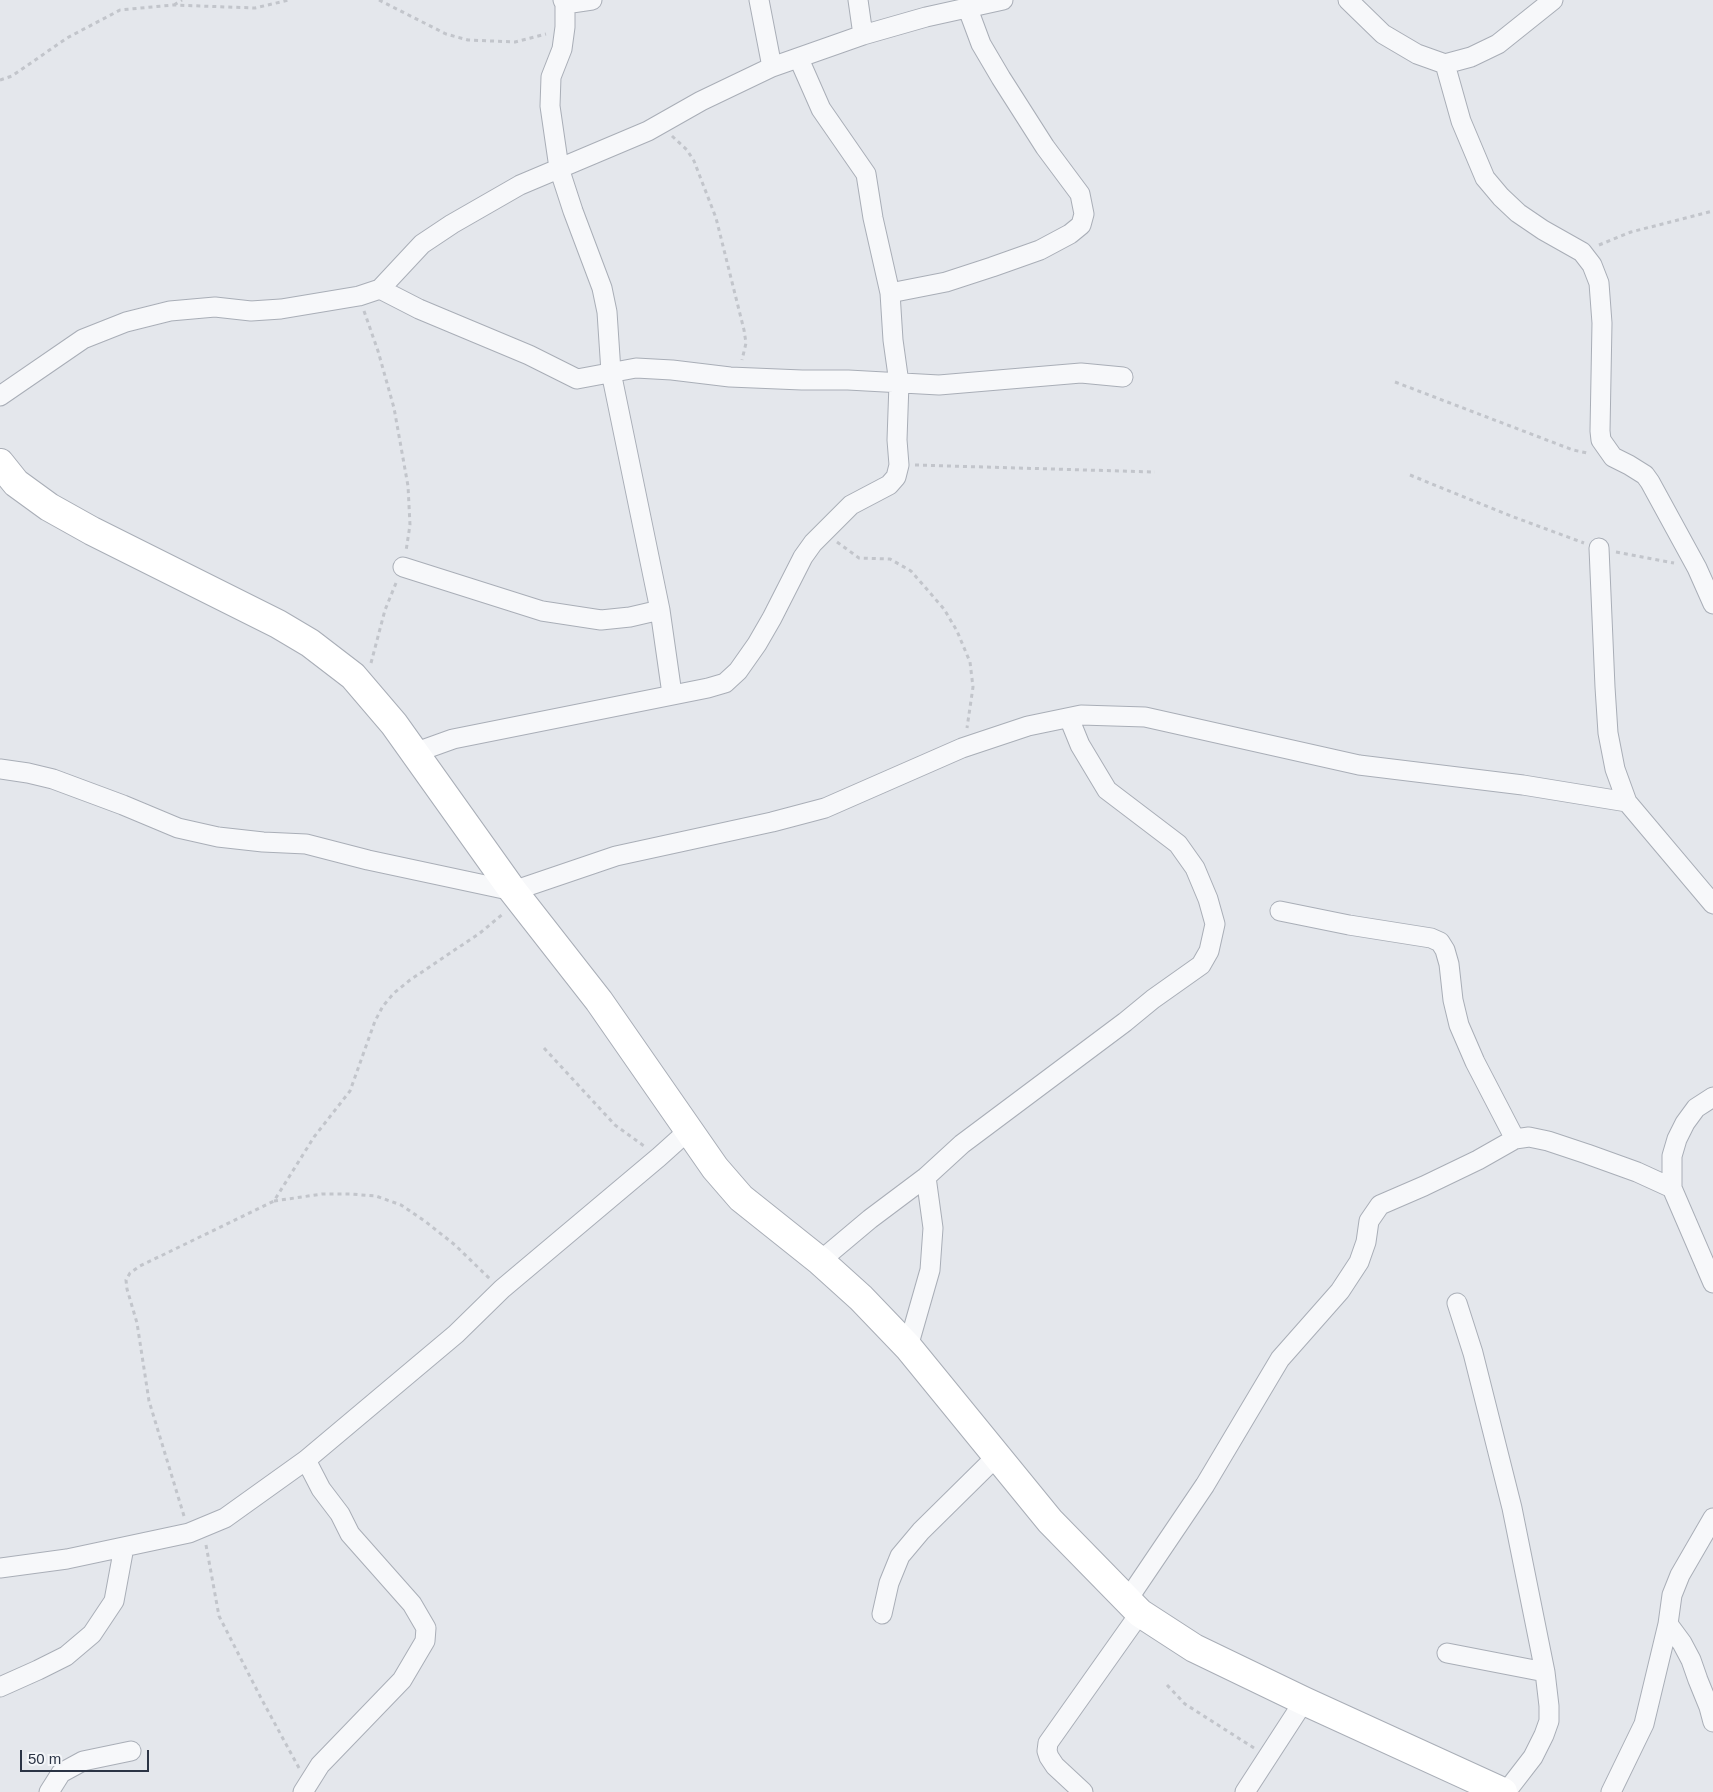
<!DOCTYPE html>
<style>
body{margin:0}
#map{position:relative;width:1713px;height:1792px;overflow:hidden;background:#e4e7ec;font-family:Arial,sans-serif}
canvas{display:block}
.scale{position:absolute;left:20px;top:1750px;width:129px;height:22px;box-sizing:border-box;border:2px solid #2b3445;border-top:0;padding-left:6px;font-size:15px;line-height:18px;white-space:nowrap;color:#2b3445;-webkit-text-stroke:4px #f4f6f9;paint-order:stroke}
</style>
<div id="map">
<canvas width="1713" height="1792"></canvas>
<div class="scale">50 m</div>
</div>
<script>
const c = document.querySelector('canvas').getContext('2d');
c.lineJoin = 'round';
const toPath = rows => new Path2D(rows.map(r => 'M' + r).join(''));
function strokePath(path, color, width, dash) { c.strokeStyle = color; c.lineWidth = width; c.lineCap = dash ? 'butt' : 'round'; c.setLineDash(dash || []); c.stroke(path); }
const street = toPath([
 [563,0,565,4,565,27,562,49,551,77,550,106,559,168,573,211,602,288,607,312,611,372,660,610,672,694],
 [759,0,772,67],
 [858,0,863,35],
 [1348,0,1383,34,1417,54,1445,64,1471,57,1498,44,1553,0],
 [565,4,592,0],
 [1445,64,1461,121,1485,178,1501,197,1518,213,1543,230,1582,252,1592,265,1599,283,1602,323,1600,431,1601,440,1613,457,1629,465,1645,475,1650,482,1697,568,1713,604],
 [380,289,419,309,529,355,577,379,636,368,672,370,730,377,802,380,848,380,939,385,1081,373,1123,377],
 [890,293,946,282,992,267,1040,250,1070,234,1081,225,1084,214,1080,194,1045,147,1001,78,981,44,968,9],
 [0,396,83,339,126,322,170,311,215,307,251,311,281,309,359,296,380,289,422,244,452,224,520,185,648,131,701,101,772,67,863,35,926,17,1003,0],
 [1599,548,1605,687,1608,733,1615,769,1627,802,1713,904],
 [403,567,542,611,601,620,630,617,660,610],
 [414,753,453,739,708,688,725,683,738,671,757,644,772,618,803,557,813,543,851,505,889,485,896,477,899,465,897,440,899,383,893,340,890,293,873,218,866,174,821,109,799,59],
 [0,769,28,773,53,779,123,805,178,828,218,837,263,842,306,844,368,860,513,891,616,856,772,822,825,808,962,748,1028,726,1081,715,1145,717,1359,765,1523,785,1627,802],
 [1280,911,1349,925,1431,938,1440,942,1445,950,1449,964,1453,1000,1459,1025,1475,1062,1515,1139],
 [1713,1097,1696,1108,1685,1123,1677,1139,1672,1156,1672,1188,1713,1283],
 [820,1261,870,1219,926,1177,962,1144,1125,1022,1153,999,1201,965,1209,951,1215,924,1208,899,1195,868,1178,844,1107,790,1080,745,1069,718],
 [1457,1303,1473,1353,1512,1508,1545,1672,1549,1706,1549,1721,1544,1735,1533,1757,1506,1792],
 [908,1347,930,1270,933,1228,926,1177],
 [0,1568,67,1559,189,1533,225,1518,306,1460,456,1334,502,1289,659,1157,689,1130],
 [1128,1599,1205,1485,1280,1359,1340,1291,1359,1262,1366,1242,1369,1221,1380,1205,1424,1186,1478,1160,1515,1139,1529,1137,1548,1141,1587,1154,1637,1172,1672,1188],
 [882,1614,889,1583,900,1556,921,1531,997,1456],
 [1668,1624,1682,1643,1691,1660,1698,1680,1709,1707,1713,1722],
 [1447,1653,1545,1672],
 [0,1687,38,1670,66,1656,92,1634,114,1601,124,1547],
 [49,1792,61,1773,83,1761,131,1751],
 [303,1792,320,1765,402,1680,425,1641,426,1628,412,1604,350,1534,340,1514,321,1489,306,1460],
 [1083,1792,1055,1766,1049,1757,1047,1751,1048,1743,1140,1613],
 [1245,1792,1304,1701],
 [1611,1792,1644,1724,1668,1624,1672,1595,1680,1575,1713,1518]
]);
const secondary = toPath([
 [0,463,16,483,49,507,92,531,278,624,310,643,353,676,394,724,513,891,599,1001,715,1168,741,1198,820,1261,861,1298,908,1347,1050,1521,1140,1613,1194,1648,1304,1701,1503,1792]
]);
strokePath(street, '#a9aeb7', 21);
strokePath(secondary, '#a9aeb7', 30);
strokePath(toPath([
 [379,0,446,34,468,40,515,42,546,34],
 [174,5,182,0],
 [0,80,12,76,67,38,120,10,173,5,255,8,289,0],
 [672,136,687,150,694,161,716,218,744,330,746,343,742,360],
 [1599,245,1631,232,1713,211],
 [364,311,378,351,394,408,408,486,410,525,406,551],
 [1395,382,1573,450,1587,453],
 [915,465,1155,472],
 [1410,475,1511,516,1584,543],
 [837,542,859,558,890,559,911,571,944,609,957,631,970,662,973,687,967,728],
 [1616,552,1674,563],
 [371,663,385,610,396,583],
 [544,1048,615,1125,644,1146],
 [274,1201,322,1194,350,1194,376,1196,401,1205,426,1222,455,1245,490,1279],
 [184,1516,149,1401,137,1323,127,1289,126,1280,130,1273,140,1266,274,1201,314,1137,350,1091,375,1021,383,1006,394,993,410,980,480,933,504,913],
 [206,1545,219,1616,262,1700,299,1768],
 [1167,1685,1185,1704,1254,1748]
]), '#c2c5cb', 3, [4, 4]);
strokePath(street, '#f7f8fa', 19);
strokePath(secondary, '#fff', 28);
</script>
